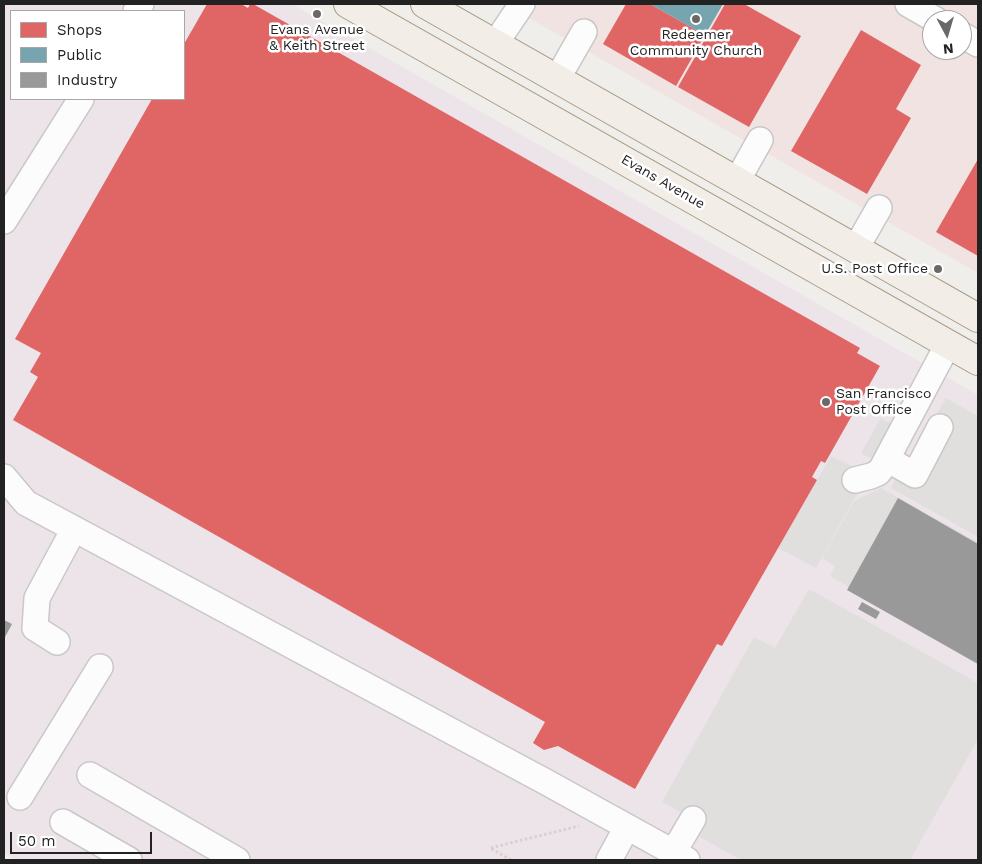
<!DOCTYPE html>
<style>
body{margin:0}
#map{position:relative;width:982px;height:864px;overflow:hidden;background:#f0eeeb;font-family:"Work Sans",sans-serif}
canvas{display:block}
.frame{position:absolute;inset:0;border:5px solid #222;pointer-events:none}
.legend{position:absolute;left:10px;top:10px;width:175px;height:90px;box-sizing:border-box;background:#fff;border:1px solid #a7a7a7;margin:0;padding:6px 9px;list-style:none;font-size:15px;color:#222}
.legend li{display:flex;align-items:center;gap:10px;height:25px}
.legend b{width:25px;border:1px solid #a7a7a7}
.north{position:absolute;left:922px;top:10px;width:50px;height:50px;box-sizing:border-box;background:#fff;border:1px solid #a7a7a7;border-radius:50%;rotate:174deg;font-size:14px;font-weight:700;line-height:20px;text-align:center;color:#222}
.north::after{content:'';display:block;margin:auto;width:18px;height:22px;background:#6a6968;clip-path:polygon(50% 0,100% 100%,50% 72%,0 100%)}
.scale{position:absolute;left:10px;top:832px;width:142px;height:22px;box-sizing:border-box;border:2px solid #222;border-top:0;padding-left:6px;font-size:15px;line-height:18px;white-space:nowrap;color:#222;-webkit-text-stroke:4px #fff;paint-order:stroke}
</style>
<div id="map">
<canvas width="982" height="864"></canvas>
<div class="frame"></div>
<ul class="legend">
<li><b style="height:14px;background:#e06666"></b>Shops</li>
<li><b style="height:14px;background:#76a5af"></b>Public</li>
<li><b style="height:14px;background:#999"></b>Industry</li>
</ul>
<div class="north">N</div>
<div class="scale">50 m</div>
</div>
<script>
const c = document.querySelector('canvas').getContext('2d');
c.lineJoin = 'round';
function fillPath(path, color) { c.fillStyle = color; c.fill(path, 'evenodd'); }
const toPath = rows => new Path2D(rows.map(r => 'M' + r).join(''));
function strokePath(path, color, width, dash) { c.strokeStyle = color; c.lineWidth = width; c.lineCap = dash ? 'butt' : 'round'; c.setLineDash(dash || []); c.stroke(path); }
function write(font, color, halo, rows, align = 'center') {
  c.font = font + ' "Work Sans",sans-serif'; c.lineWidth = 5; c.setLineDash([]); c.textBaseline = 'middle'; c.strokeStyle = halo; c.fillStyle = color; for (const [text, x, y, turn = 0] of rows) {
    c.save(); c.translate(x, y); c.rotate((+turn || 0) * Math.PI / 180); c.textAlign = isNaN(turn) ? turn : align; if (halo) c.strokeText(text, 0, 0); c.fillText(text, 0, 0); c.restore();
  }
}
fillPath(toPath([
 [504,4,978,4,978,273,902,230],
 [932,20,962,20,962,50,932,50]
]), '#f1e3e1');
fillPath(toPath([
 [4,4,292,4,978,395,978,860,16,860,4,853],
 [11,11,184,11,184,99,11,99]
]), '#ede4e9');
fillPath(toPath([
 [946,398,978,416,978,537,891,488,896,478,893,475,875,488,861,492,855,497,816,568,778,548,831,456,856,468,866,468,874,460,861,453,881,418,914,436,906,452,908,456,911,457,913,455],
 [881,488,978,542,978,665,957,653,958,650,830,576,835,566,822,558,854,501],
 [809,589,978,683,978,703,976,708,978,710,978,739,910,860,741,860,698,836,704,825,662,802,754,637,775,648]
]), '#e0dfde');
fillPath(toPath([
 [207,4,241,4,248,8,250,4,253,4,860,348,857,353,880,366,825,463,821,461,812,477,817,480,722,646,717,644,635,789,558,746,544,750,533,743,545,722,13,420,38,377,30,372,41,353,15,339,152,99,184,99,184,44],
 [626,4,650,4,705,35,676,86,603,44],
 [725,4,744,4,801,36,749,127,678,87],
 [861,30,921,65,896,109,911,118,867,194,791,151],
 [978,159,978,256,936,232]
]), '#e06666');
fillPath(toPath([
 [650,4,723,4,705,35]
]), '#76a5af');
fillPath(toPath([
 [898,498,978,544,978,664,847,590],
 [862,602,880,612,876,619,858,609],
 [4,620,12,624,4,639]
]), '#999');
const minor = toPath([
 [908,4,936,20],
 [136,11,141,4],
 [962,35,978,44],
 [495,44,522,4],
 [557,79,584,32],
 [737,181,760,140],
 [4,221,81,99],
 [856,248,879,208],
 [887,459,915,475,940,427],
 [4,477,26,503,546,782,687,860],
 [855,480,871,476,878,473,882,468,948,344],
 [57,642,35,628,37,598,74,529],
 [90,775,237,860],
 [20,797,100,667],
 [63,822,129,860],
 [673,853,693,819],
 [609,860,627,827]
]);
const major = toPath([
 [348,4,978,361],
 [425,4,978,318]
]);
strokePath(minor, '#c9c8c7', 28);
strokePath(major, '#a79c86', 30);
strokePath(toPath([
 [511,860,490,848,579,826]
]), '#dccecd', 3, [2.5, 2.5]);
strokePath(minor, '#fdfcfc', 25);
strokePath(major, '#f3ede7', 28);
for (const [x, y, r, color] of [
 [317,14,5,"#6a6968"],
 [696,19,5,"#6a6968"],
 [938,269,5,"#6a6968"],
 [826,402,5,"#6a6968"]
]) { const dot = new Path2D(); dot.arc(x, y, r, 0, 2 * Math.PI); c.fillStyle = color; c.fill(dot); strokePath(dot, '#fff', 2); }
write('14px', '#222', '#fff', [
 ["Evans Avenue",317,30],
 ["& Keith Street",317,46],
 ["Redeemer",696,35],
 ["Community Church",696,51],
 ["U.S. Post Office",928,269,"right"],
 ["San Francisco",836,394,"left"],
 ["Post Office",836,410,"left"]
]);
write('14px', '#222', '#fff', [
 ["Evans Avenue",663,182,30]
]);
</script>
